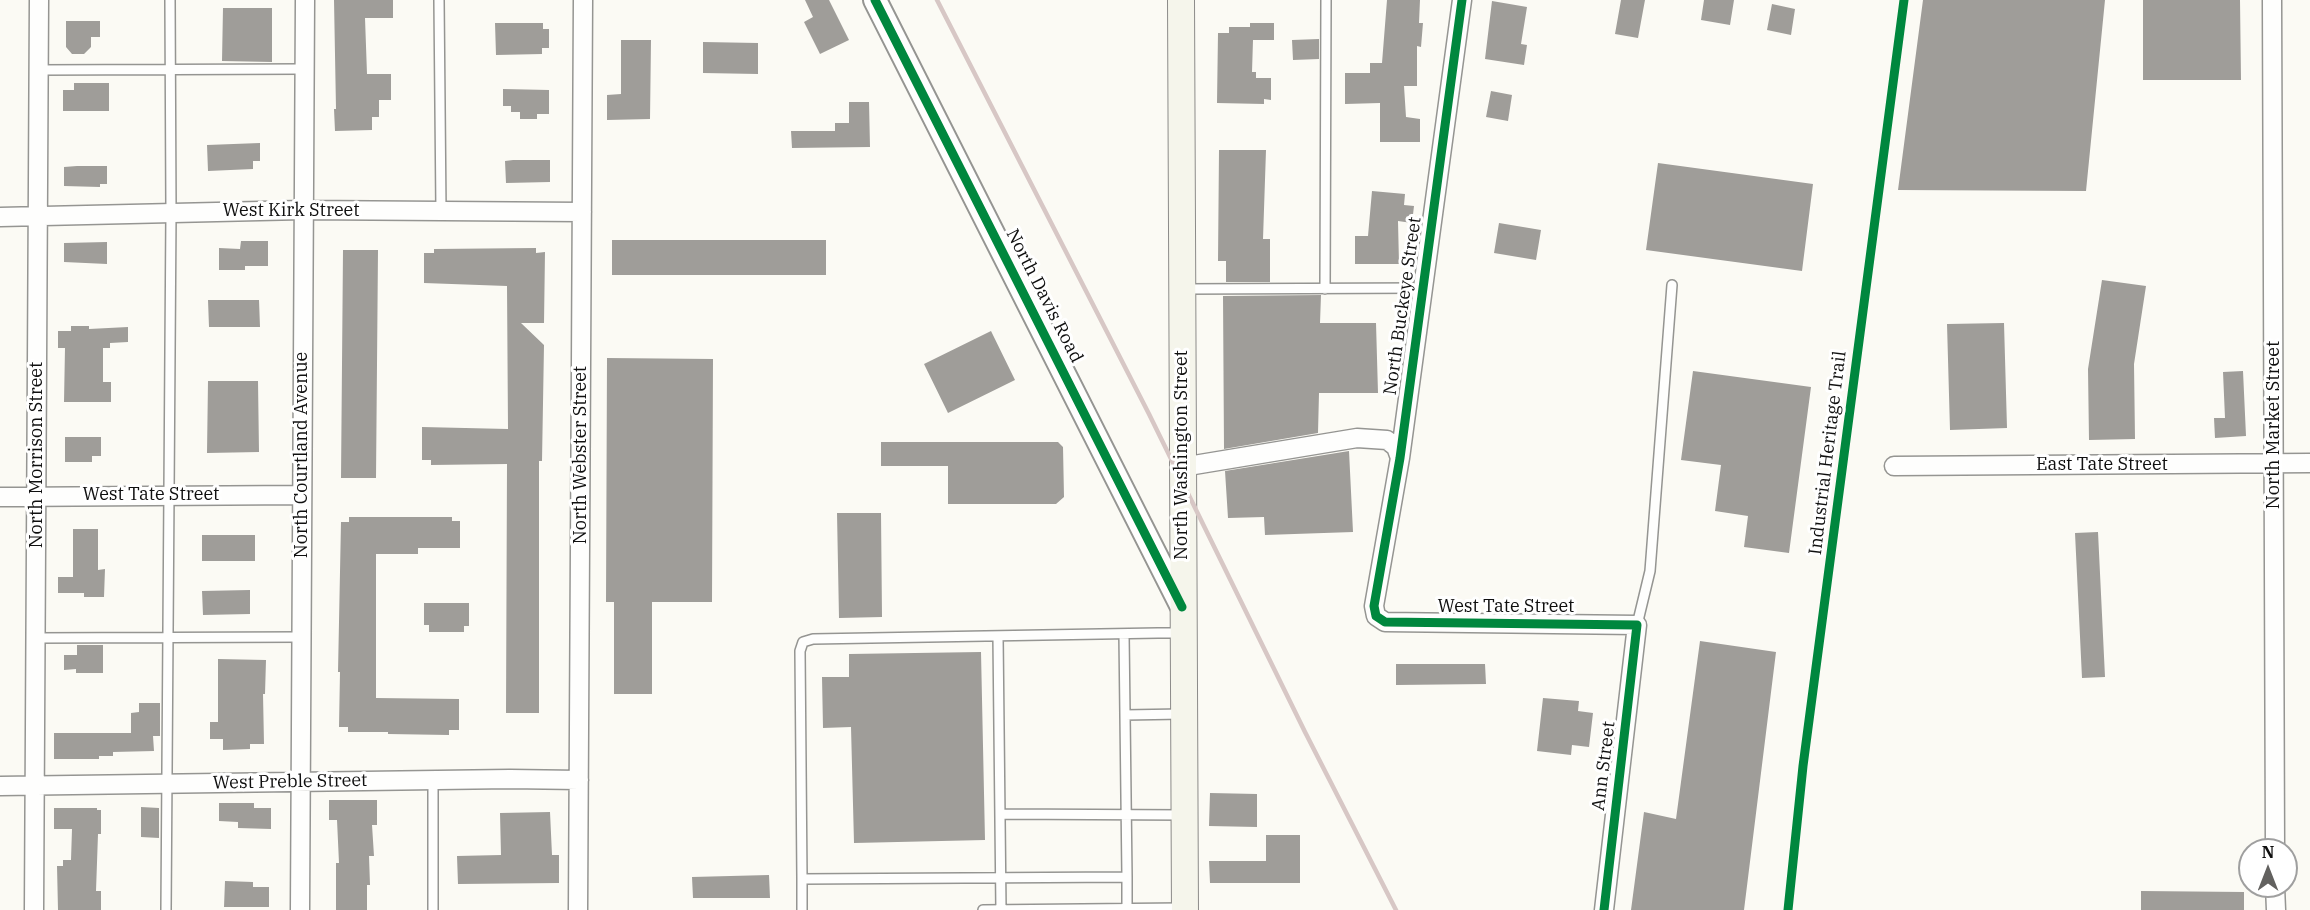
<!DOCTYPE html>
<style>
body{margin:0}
#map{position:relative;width:2310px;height:910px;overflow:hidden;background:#fbfaf4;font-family:"IBM Plex Serif",serif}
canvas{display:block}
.north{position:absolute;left:2238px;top:838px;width:60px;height:60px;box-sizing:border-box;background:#fff;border:2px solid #9f9f9f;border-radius:50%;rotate:0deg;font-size:16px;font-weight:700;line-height:24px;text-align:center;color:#0f0f0f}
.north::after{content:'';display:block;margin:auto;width:21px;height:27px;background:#62615f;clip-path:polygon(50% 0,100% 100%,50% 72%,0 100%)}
</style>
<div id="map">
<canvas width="2310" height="910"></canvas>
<div class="north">N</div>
</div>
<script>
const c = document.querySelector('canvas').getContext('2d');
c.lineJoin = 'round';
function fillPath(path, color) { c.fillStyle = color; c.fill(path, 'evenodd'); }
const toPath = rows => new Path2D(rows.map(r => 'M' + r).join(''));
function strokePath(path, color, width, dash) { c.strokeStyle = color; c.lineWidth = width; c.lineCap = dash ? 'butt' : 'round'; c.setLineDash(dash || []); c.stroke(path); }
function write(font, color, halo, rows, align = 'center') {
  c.font = font + ' "IBM Plex Serif",serif'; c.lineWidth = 6; c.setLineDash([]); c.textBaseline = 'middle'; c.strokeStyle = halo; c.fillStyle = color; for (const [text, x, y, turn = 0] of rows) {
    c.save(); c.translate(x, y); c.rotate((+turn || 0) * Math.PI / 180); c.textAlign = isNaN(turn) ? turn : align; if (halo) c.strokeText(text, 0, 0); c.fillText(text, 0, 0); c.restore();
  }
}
fillPath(toPath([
 [334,0,393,0,393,18,365,18,367,74,391,74,391,100,379,100,379,117,372,117,372,130,335,131,334,109,336,109],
 [805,0,829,0,849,40,820,54,804,22,813,17],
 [1387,0,1420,0,1419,23,1423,23,1421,47,1417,46,1417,86,1404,86,1406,117,1420,119,1420,142,1380,142,1380,103,1345,104,1345,73,1370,73,1370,63,1382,63],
 [1621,0,1645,0,1638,38,1615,34],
 [1704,0,1734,0,1730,25,1701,20],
 [1923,0,2105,0,2086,191,1898,190],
 [2143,0,2240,0,2241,80,2143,80],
 [1492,1,1527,7,1521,44,1527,45,1524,65,1485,59],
 [1772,4,1795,9,1791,35,1767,30],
 [223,8,272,8,272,62,222,61],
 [66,21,100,21,100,37,91,37,91,47,84,54,72,54,66,47],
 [495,23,543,23,543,29,549,29,549,48,542,48,542,54,496,55],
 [1250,23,1274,23,1274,40,1253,40,1252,72,1256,72,1256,78,1271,78,1271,100,1264,99,1264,104,1217,103,1218,33,1229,33,1229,27,1250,27],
 [1319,39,1319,59,1293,60,1292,40],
 [621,40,651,40,650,119,607,120,607,95,621,94],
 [703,42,758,43,758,74,703,73],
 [74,83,109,83,109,111,63,111,63,90,74,90],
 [503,89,549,90,549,114,537,114,537,119,520,119,520,112,511,112,511,106,503,106],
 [1491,91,1512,95,1508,121,1486,117],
 [849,102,869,102,870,147,792,148,791,131,835,131,835,123,849,123],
 [260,143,260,161,253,161,253,169,208,171,207,145],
 [1219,150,1266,150,1263,239,1270,239,1270,282,1226,282,1226,261,1218,261],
 [513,160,550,160,550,182,506,183,505,161],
 [1658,163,1813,184,1802,271,1646,250],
 [77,166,107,166,107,184,100,184,100,187,64,186,64,167],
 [1372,191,1405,194,1404,205,1414,206,1412,223,1398,221,1399,264,1355,264,1355,236,1368,236],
 [1499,223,1541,230,1536,260,1494,253],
 [612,240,826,240,826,275,612,275],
 [241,241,268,241,268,266,245,266,245,270,219,270,219,248,240,249],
 [107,242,107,264,64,262,64,243],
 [536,248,536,253,545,252,544,323,521,323,544,345,542,461,539,461,539,713,506,713,507,464,431,465,431,460,422,460,422,427,508,429,507,286,424,283,424,253,434,253,434,249],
 [343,250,378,250,376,478,341,478],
 [2102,280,2146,286,2134,364,2135,439,2089,440,2088,369],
 [1321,295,1320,323,1376,323,1378,393,1319,393,1318,433,1224,449,1223,296],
 [208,300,259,300,260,327,209,327],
 [2004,323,2007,428,1950,430,1947,324],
 [71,326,89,326,89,329,128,327,128,342,110,343,110,348,103,348,103,382,111,382,111,402,64,402,65,348,58,348,58,331,71,331],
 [991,331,1015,380,948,413,924,364],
 [607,358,713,359,712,602,652,602,652,694,614,694,614,602,606,602],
 [1693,371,1811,387,1789,553,1744,547,1748,516,1715,511,1721,465,1681,460],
 [2243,371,2246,436,2215,438,2214,418,2225,418,2223,372],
 [208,381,258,381,259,452,207,453],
 [65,437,101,437,101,456,92,456,92,462,65,462],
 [881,442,1058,442,1063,447,1064,497,1056,504,948,504,948,466,881,466],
 [1349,451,1353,532,1265,535,1264,517,1228,518,1225,471],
 [837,513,881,513,882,617,839,618],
 [349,517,452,517,452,521,460,521,460,548,418,548,418,554,376,554,376,698,459,699,459,730,449,730,449,735,388,734,388,732,348,732,348,727,339,727,340,672,338,672,341,522,349,522],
 [73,529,98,529,98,570,105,569,104,597,84,597,84,593,58,593,58,577,73,577],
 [2098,532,2105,677,2082,678,2075,533],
 [202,535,255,535,255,561,202,561],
 [250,590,250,614,203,615,202,591],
 [424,603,469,603,469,626,464,626,464,632,429,632,429,625,424,625],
 [1700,641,1776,652,1744,910,1631,910,1644,812,1676,819],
 [77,645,103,645,103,673,76,673,76,669,64,670,64,655,77,655],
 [981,652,985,840,854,843,851,727,823,728,822,677,849,677,849,654],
 [218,659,266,660,265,694,263,694,264,744,250,744,250,749,223,750,223,739,210,739,210,722,218,722],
 [1396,664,1485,664,1486,684,1396,685],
 [1543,698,1579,701,1578,711,1593,713,1589,747,1572,745,1571,755,1537,751],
 [139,703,160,703,160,736,153,736,154,751,113,752,113,756,99,756,99,759,54,759,54,733,131,733,131,713,139,712],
 [1210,793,1257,794,1257,827,1209,826],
 [329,800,377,800,377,825,372,825,374,856,369,856,370,885,367,885,367,910,336,910,336,863,339,863,337,820,329,820],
 [219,803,254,803,254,808,271,808,271,829,238,828,238,822,219,821],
 [141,807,159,808,159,838,141,837],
 [54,808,97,808,97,810,101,810,101,834,98,834,96,891,101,891,101,910,58,910,57,866,63,866,63,860,71,860,72,829,54,829],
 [550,812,552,855,559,855,559,883,458,884,457,856,501,855,500,813],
 [1266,835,1300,835,1300,883,1210,883,1209,861,1266,861],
 [769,875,770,898,693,898,692,877],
 [225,881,253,882,253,887,269,887,269,907,224,907],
 [2141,891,2244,892,2244,910,2141,910]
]), '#9f9d99');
const service = toPath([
 [439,0,441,211],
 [39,70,304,69],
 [1184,289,1423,288],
 [1325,289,1326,0],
 [1637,625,1650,571,1672,285],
 [1124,634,1127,877,802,879,800,651,803,642,813,639,1158,633,1182,633],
 [998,636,1001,910],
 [36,638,301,637],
 [1125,715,1182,714],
 [433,780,433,910],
 [1000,814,1184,815],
 [1127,909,1127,877],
 [166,910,171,212,170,0],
 [802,910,802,879],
 [983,910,1182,908]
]);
const minor = toPath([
 [1462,0,1400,458,1374,606,1376,616,1385,622,1637,625,1604,910],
 [2272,0,2275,850],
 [0,217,303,210,582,212],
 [1894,466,2310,463],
 [1182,467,1357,438,1387,440,1396,447,1400,458],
 [0,497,302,495],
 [0,786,510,779,579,780],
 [2275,886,2276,910],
 [34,910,39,0],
 [300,910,305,0],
 [578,910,583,0]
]);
const tertiary = toPath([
 [875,0,1182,607]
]);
const secondary = toPath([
 [1181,0,1185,910]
]);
strokePath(service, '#959592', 12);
strokePath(minor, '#959592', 21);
strokePath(tertiary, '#959592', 26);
strokePath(secondary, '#8c8b89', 28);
strokePath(service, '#fefefd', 9);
strokePath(minor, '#fefefd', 18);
strokePath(tertiary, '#fefefd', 22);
strokePath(secondary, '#f5f5eb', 26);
strokePath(toPath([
 [937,0,1149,414,1305,732,1396,910]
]), '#d7c7c5', 4.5);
strokePath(toPath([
 [875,0,1182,607],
 [1462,0,1400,458,1374,606,1376,616,1385,622,1637,625,1604,910],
 [1788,910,1803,766,1904,0]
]), '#00873e', 9);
write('18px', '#0f0f0f', '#fff', [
 ["West Kirk Street",291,211],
 ["North Davis Road",1044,296,63],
 ["North Buckeye Street",1403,306,-82],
 ["North Market Street",2274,425,-90],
 ["Industrial Heritage Trail",1828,453,-83],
 ["North Morrison Street",37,455,-90],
 ["North Courtland Avenue",302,455,-90],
 ["North Webster Street",581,455,-90],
 ["North Washington Street",1182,455,-90],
 ["East Tate Street",2102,465],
 ["West Tate Street",151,495],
 ["West Tate Street",1506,607],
 ["Ann Street",1604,766,-83],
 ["West Preble Street",290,782,-1]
]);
</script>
